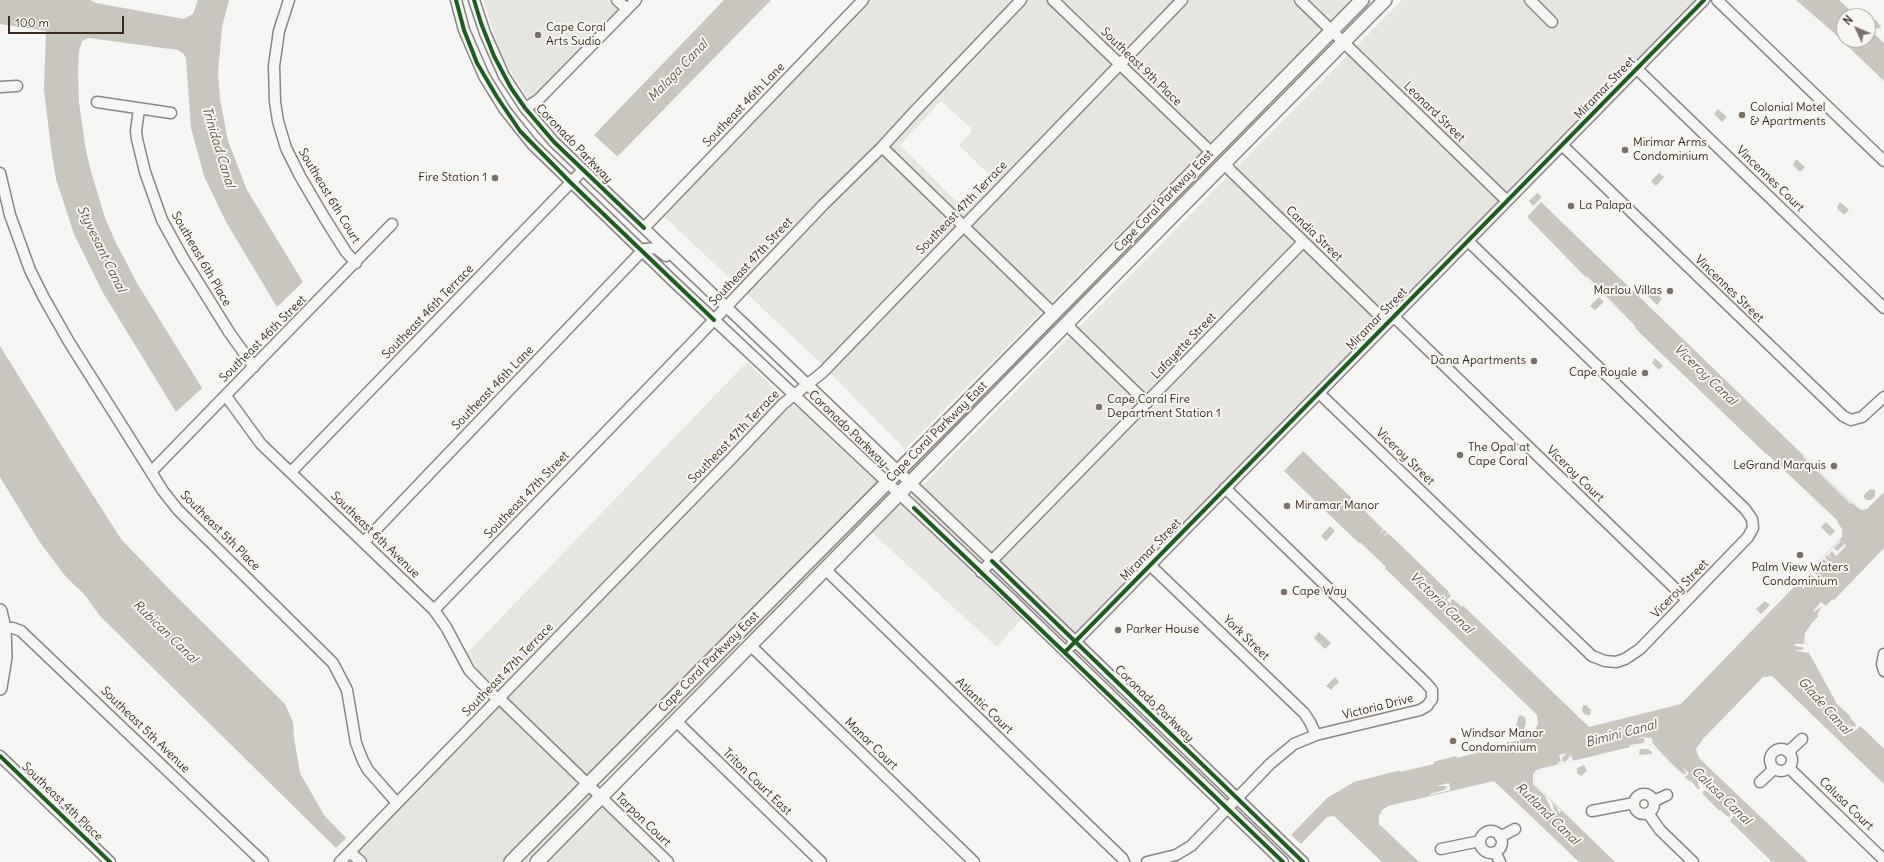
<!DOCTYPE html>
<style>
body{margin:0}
#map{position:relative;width:1884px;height:862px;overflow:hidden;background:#f5f5f3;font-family:Delius,sans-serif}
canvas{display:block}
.north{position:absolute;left:1836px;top:8px;width:40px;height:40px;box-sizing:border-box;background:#f6f6f2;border:1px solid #aba49d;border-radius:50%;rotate:314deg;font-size:11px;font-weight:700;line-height:16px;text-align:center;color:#3b2a1e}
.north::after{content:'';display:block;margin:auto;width:14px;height:18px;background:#7c7169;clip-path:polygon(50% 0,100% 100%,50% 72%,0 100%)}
.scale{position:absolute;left:8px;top:16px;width:116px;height:18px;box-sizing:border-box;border:2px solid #3b2a1e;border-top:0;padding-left:5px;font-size:12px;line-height:14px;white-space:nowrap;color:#3b2a1e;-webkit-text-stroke:3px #f6f6f2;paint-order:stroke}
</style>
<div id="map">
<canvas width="1884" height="862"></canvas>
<div class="north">N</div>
<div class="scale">100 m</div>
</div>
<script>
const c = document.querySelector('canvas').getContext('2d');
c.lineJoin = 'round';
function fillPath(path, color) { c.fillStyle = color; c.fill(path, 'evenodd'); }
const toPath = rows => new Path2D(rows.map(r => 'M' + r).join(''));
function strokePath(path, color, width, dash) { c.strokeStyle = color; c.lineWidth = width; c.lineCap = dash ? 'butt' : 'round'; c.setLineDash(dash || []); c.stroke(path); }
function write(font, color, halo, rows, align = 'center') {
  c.font = font + ' Delius,sans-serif'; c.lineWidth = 4; c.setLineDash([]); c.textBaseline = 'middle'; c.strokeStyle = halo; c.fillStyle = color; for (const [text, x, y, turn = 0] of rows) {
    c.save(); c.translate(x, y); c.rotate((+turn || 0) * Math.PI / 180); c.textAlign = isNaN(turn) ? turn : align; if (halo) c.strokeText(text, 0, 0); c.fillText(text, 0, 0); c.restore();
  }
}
fillPath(toPath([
 [863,0,1176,0,823,365,657,210],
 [941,101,971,128,971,132,959,145,989,175,988,177,963,202,956,201,900,145],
 [1188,0,1352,0,905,449,829,372],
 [1402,0,1705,0,1081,642,921,487],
 [747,362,783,397,495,696,467,653],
 [790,404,803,410,880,483,504,862,346,862],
 [887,489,893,494,863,524,860,522,598,787,601,790,530,862,517,862],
 [915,493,1032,606,1029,611,909,498],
 [899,500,1023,617,997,647,869,530],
 [607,797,667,862,543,862]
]), '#e7e5e2');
fillPath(toPath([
 [483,0,617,0,623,6,530,101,502,57]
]), '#e6e6e1');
fillPath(toPath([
 [0,0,90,0,96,3,184,19,193,14,198,0,229,0,222,27,218,73,220,99,228,141,247,190,303,282,277,307,226,222,204,176,191,128,186,59,184,54,178,50,89,38,82,41,79,51,78,73,79,102,85,145,90,168,105,218,116,243,137,283,202,388,176,412,102,291,74,234,56,179,51,148,44,90,46,31,0,24],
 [724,0,771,0,618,156,617,156,594,135],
 [1796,0,1839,0,1856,16,1844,16,1844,40,1868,40,1868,28,1884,43,1884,81,1833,32],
 [1872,19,1877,21,1881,27,1877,29,1868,22,1868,20],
 [1718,109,1727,117,1722,122,1714,114],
 [1796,159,1805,167,1801,171,1799,171,1793,165],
 [1659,173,1664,177,1656,186,1651,181],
 [1537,193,1542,197,1533,206,1529,201],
 [1541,202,1858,508,1862,510,1867,509,1884,492,1884,548,1812,623,1807,630,1805,639,1809,653,1835,700,1884,749,1884,784,1772,676,1763,677,1703,739,1696,749,1697,753,1700,759,1808,862,1772,862,1655,748,1647,743,1543,768,1543,770,1538,772,1534,776,1535,784,1615,862,1579,862,1494,781,1388,806,1382,810,1379,816,1379,824,1419,862,1382,862,1334,816,1327,817,1301,844,1291,835,1327,798,1354,782,1523,739,1535,730,1538,723,1537,715,1533,711,1284,471,1303,451,1589,727,1681,704,1842,537,1842,529,1838,523,1642,335,1528,218,1528,216],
 [1840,202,1849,210,1845,214,1843,214,1837,208],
 [1653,291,1662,299,1657,305,1648,296],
 [1599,297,1604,302,1595,310,1590,306],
 [0,346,75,467,121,539,172,592,285,704,293,722,294,738,300,773,324,815,346,838,336,848,100,616,85,595,66,577,39,541,0,477],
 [1655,358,1663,366,1660,369,1658,369,1652,363],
 [1870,489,1875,490,1875,496,1871,500,1866,500,1863,496],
 [1826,522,1835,531,1830,536,1821,527],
 [1330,526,1335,531,1326,541,1321,536],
 [1765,601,1770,605,1761,614,1756,609],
 [1319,632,1331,643,1325,649,1314,638],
 [1335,677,1339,682,1331,690,1326,686],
 [1583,705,1586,705,1591,710,1590,715,1585,715,1582,711],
 [1520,715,1525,717,1526,723,1524,729,1520,731,1516,726,1518,718],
 [1640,749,1649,749,1649,751,1652,751,1652,754,1639,755],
 [1584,765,1587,771,1581,776,1577,773,1577,768]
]), '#c9c5bf');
fillPath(toPath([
 [1587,276,1636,327,1633,329,1630,325,1631,324,1586,277],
 [1767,454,1838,521,1836,522,1809,495,1807,496,1803,493,1805,492,1766,455],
 [1804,456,1852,503,1851,504,1803,457],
 [1359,502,1393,536,1392,537,1388,533,1382,538,1387,532,1384,530,1379,534,1383,529,1362,508,1356,512,1360,507,1358,504],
 [1840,540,1841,541,1834,548,1837,551,1845,544,1846,546,1836,556,1832,551,1829,554,1833,560,1828,555,1825,557,1830,563,1829,564,1824,559,1817,566,1822,572,1821,573,1815,568,1813,572,1818,576,1816,578,1810,573,1808,576,1813,580,1812,581,1807,577,1800,583,1805,588,1804,589,1799,585,1795,588,1794,587],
 [1359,543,1361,543,1386,567,1384,569,1373,560,1358,544],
 [1449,592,1459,602,1461,601,1464,604,1462,607,1454,600,1451,599,1451,604,1447,600,1451,596,1448,593],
 [1832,599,1835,602,1818,616,1817,615,1822,606,1814,612,1813,611,1821,602,1826,606],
 [1805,632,1809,633,1807,640,1805,640,1809,653,1796,651,1796,650,1802,650,1804,649,1802,647,1795,646,1795,644,1804,644],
 [1837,700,1864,727,1863,729,1860,726,1855,731,1846,722,1852,726,1856,727,1855,723,1850,718,1851,717,1835,702],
 [1642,737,1652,738,1653,744,1671,763,1683,774,1686,774,1686,772,1681,766,1689,773,1685,777,1650,744,1644,744,1630,747,1630,745,1643,743,1645,740,1643,738,1635,739],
 [1490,746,1491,749,1457,758,1456,755],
 [1567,753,1562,758,1563,762,1566,761,1571,755,1573,761,1557,764,1557,763,1561,761,1559,755],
 [1434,761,1434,764,1400,772,1399,769],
 [1543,768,1543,770,1535,774,1534,780,1535,784,1576,826,1561,811,1559,813,1556,806,1552,803,1555,812,1552,811,1545,796,1533,784,1533,774,1537,770],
 [1690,780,1698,789,1700,789,1697,780,1712,796,1706,791,1703,791,1703,794,1712,803,1689,782],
 [1449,783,1450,790,1431,795,1430,794,1444,790,1447,787,1445,786,1436,786],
 [1723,806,1734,815,1730,821,1719,813,1720,810,1727,816,1730,817,1730,813]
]), '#f5f5f3');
const minor = toPath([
 [289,0,279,31,274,66,275,102,278,121,286,148,300,176,324,217,346,252,356,263],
 [456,0,464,30,484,76,505,110,532,144,673,281,1009,597,1283,862],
 [474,0,485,33,504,76,525,108,554,142,992,561,1303,862],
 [617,0,627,9],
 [1053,0,1211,152],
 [1300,0,1507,201],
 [1530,0,1552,22],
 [1717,0,1884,161],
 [1637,69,1884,308],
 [0,87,17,86],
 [97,102,171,113],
 [525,108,538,100,636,0],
 [139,109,136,131,137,139,145,172,162,220,183,258,229,332,254,367],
 [1562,145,1843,416,1851,420,1862,417,1884,397],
 [882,147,1054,314],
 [1225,163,1230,170,1387,323],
 [0,173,10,215,30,270,44,298,69,342,112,410,163,491,178,510,333,663,347,690,356,743,363,761,368,770,397,803],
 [644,228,863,0],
 [1393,316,1687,600],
 [1068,323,1072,330,1147,403],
 [1319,393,1592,656,1605,661,1616,662,1625,659,1640,649,1748,537,1753,528,1752,519,1745,509,1468,241],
 [226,396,261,444,434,610,446,627,469,670,497,699],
 [151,472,392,224],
 [291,472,583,170],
 [364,542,642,251,645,249,656,248,666,256],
 [1150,565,1304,713,1310,722,1316,735],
 [825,569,1091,828,1122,858,1124,862],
 [981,572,1303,242],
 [434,610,693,342,823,205,882,147,915,111,1021,0],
 [0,632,4,628,13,628,21,631,263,862],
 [750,645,974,862],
 [1071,646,1704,0],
 [1884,654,1882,664,1884,671],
 [499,698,668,862],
 [676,721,821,862],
 '1770 760a11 11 0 1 1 22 0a11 11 0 1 1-22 0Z',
 [1788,752,1802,739],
 [0,756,110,862],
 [1789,768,1884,860],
 [1760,782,1774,769],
 '1634 804a10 10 0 1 1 20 0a10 10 0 1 1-20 0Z',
 [1654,801,1667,795],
 [1592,811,1634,803],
 [1648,813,1660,830,1693,862],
 '1480 842a11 11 0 1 1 22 0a11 11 0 1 1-22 0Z',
 [1500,837,1515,829],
 [1441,849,1480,841],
 [350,852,361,862],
 [1495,852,1500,862],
 [340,862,732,458,783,404,823,372,1182,0],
 [1147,862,1176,855,1191,846,1270,764,1294,744,1316,735,1420,710,1427,706,1432,699,1432,690,1426,683,1225,488]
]);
const major = toPath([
 [0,611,4,628,5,657,0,688],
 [511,862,952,417,1362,0],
 [537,862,1385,0]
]);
strokePath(minor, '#8a8683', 13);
strokePath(major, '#8a8683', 16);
strokePath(minor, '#f5f5f3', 10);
strokePath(major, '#f5f5f3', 13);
strokePath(toPath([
 [456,0,464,30,477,63,497,97,520,131,571,183,714,320],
 [474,0,481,23,494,56,511,88,525,108,554,142,644,228],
 [914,508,1283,862],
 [992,561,1303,862],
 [1065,652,1704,0],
 [0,756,110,862]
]), '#1b5e20', 4);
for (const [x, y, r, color] of [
 [538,35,4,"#7c7169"],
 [1742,115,4,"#7c7169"],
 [1625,150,4,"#7c7169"],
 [495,178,4,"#7c7169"],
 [1571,206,4,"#7c7169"],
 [1670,291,4,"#7c7169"],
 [1534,361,4,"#7c7169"],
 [1645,373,4,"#7c7169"],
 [1099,407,4,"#7c7169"],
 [1460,455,4,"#7c7169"],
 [1834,466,4,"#7c7169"],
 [1287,506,4,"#7c7169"],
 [1800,555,4,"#7c7169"],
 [1284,592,4,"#7c7169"],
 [1118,630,4,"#7c7169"],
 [1453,741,4,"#7c7169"]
]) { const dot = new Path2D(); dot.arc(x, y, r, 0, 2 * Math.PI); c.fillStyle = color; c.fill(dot); strokePath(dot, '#f6f6f2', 1.5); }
write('12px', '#3b2a1e', '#f6f6f2', [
 ["Cape Coral",546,28],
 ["Arts Sudio",546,42],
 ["Colonial Motel",1750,108],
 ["& Apartments",1750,122],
 ["Mirimar Arms",1633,143],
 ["Condominium",1633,157],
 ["Fire Station 1",487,178,"right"],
 ["La Palapa",1579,206],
 ["Marlou Villas",1662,291,"right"],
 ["Dana Apartments",1526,361,"right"],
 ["Cape Royale",1637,373,"right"],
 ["Cape Coral Fire",1107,400],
 ["Department Station 1",1107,414],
 ["The Opal at",1468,448],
 ["Cape Coral",1468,462],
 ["LeGrand Marquis",1826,466,"right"],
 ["Miramar Manor",1295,506],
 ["Palm View Waters",1800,568,"center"],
 ["Condominium",1800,582,"center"],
 ["Cape Way",1292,592],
 ["Parker House",1126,630],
 ["Windsor Manor",1461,734],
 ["Condominium",1461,748]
], 'left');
write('12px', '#3b2a1e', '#f6f6f2', [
 ["Southeast 9th Place",1141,67,44],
 ["Miramar Street",1605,88,-46],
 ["Southeast 46th Lane",744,105,-46],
 ["Leonard Street",1434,112,44],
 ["Coronado Parkway",574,144,46],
 ["Vincennes Court",1770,179,44],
 ["Southeast 6th Court",329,196,59],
 ["Cape Coral Parkway East",1164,201,-46],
 ["Southeast 47th Terrace",962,208,-46],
 ["Candia Street",1314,234,44],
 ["Southeast 6th Place",201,259,60],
 ["Southeast 47th Street",751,262,-47],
 ["Vincennes Street",1729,289,44],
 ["Southeast 46th Terrace",428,312,-46],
 ["Miramar Street",1377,319,-46],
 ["Southeast 46th Street",263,339,-45],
 ["Lafayette Street",1184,346,-46],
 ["Southeast 46th Lane",493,388,-46],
 ["Coronado Parkway",848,429,44],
 ["Cape Coral Parkway East",937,432,-45],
 ["Southeast 47th Terrace",734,437,-46],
 ["Viceroy Street",1405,457,44],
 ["Viceroy Court",1575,474,44],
 ["Southeast 47th Street",527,495,-46],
 ["Southeast 5th Place",220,531,45],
 ["Southeast 6th Avenue",375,535,44],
 ["Miramar Street",1151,550,-46],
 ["Viceroy Street",1680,589,-46],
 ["York Street",1246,638,44],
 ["Cape Coral Parkway East",709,662,-45],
 ["Southeast 47th Terrace",508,670,-46],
 ["Coronado Parkway",1154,704,44],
 ["Atlantic Court",984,706,44],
 ["Victoria Drive",1378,707,-14],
 ["Southeast 5th Avenue",145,730,44],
 ["Manor Court",871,744,44],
 ["Triton Court East",757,782,44],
 ["Southeast 4th Place",62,802,44],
 ["Calusa Court",1846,804,44],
 ["Tarpon Court",643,820,44]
]);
write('italic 13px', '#605248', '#f6f6f2', [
 ["Malaga Canal",678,71,-46],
 ["Trinidad Canal",218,147,73],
 ["Styvesant Canal",101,249,64],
 ["Viceroy Canal",1705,375,44],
 ["Victoria Canal",1441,603,44],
 ["Rubican Canal",165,632,44],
 ["Glade Canal",1824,706,48],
 ["Bimini Canal",1621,734,-15],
 ["Calusa Canal",1721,796,44],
 ["Rutland Canal",1547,814,44]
]);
</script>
